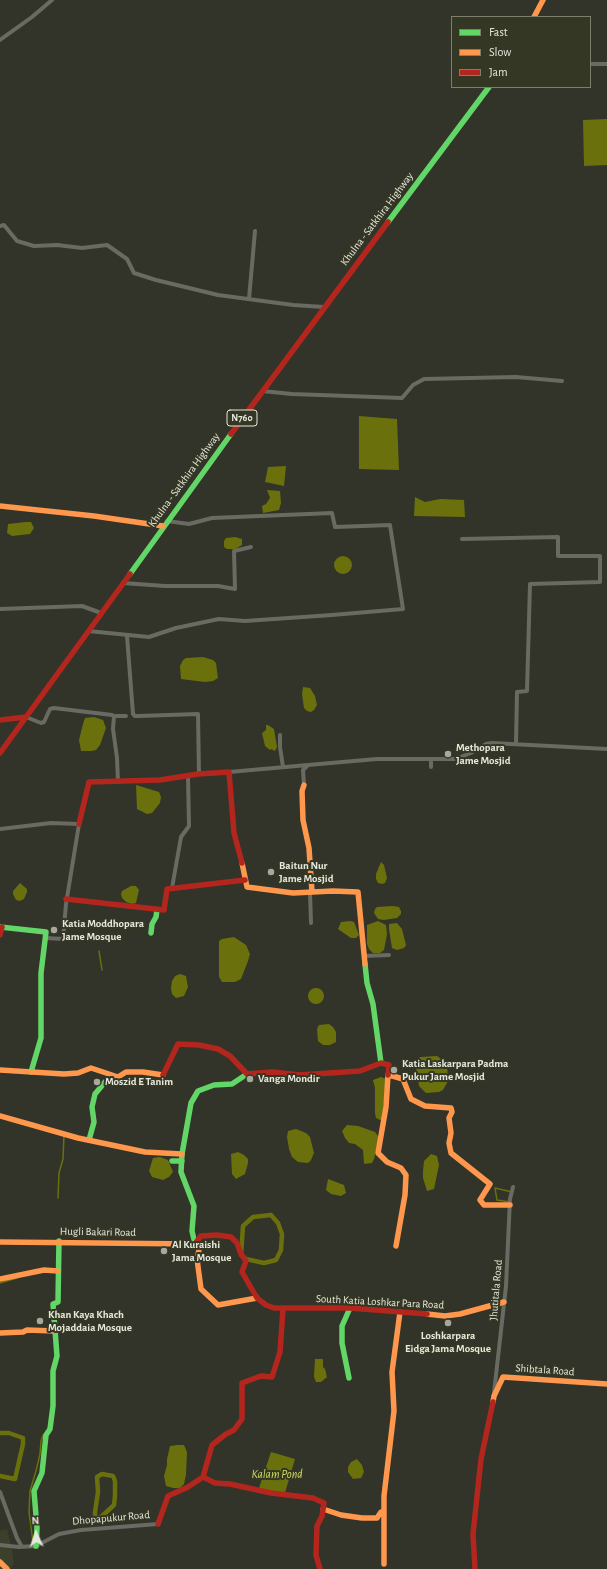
<!DOCTYPE html>
<style>
body{margin:0}
#map{position:relative;width:607px;height:1569px;overflow:hidden;background:#323329;font-family:"Alegreya Sans",sans-serif}
canvas{display:block}
.legend{position:absolute;left:451px;top:16px;width:140px;height:72px;box-sizing:border-box;background:#353725;border:1px solid #7c7e6f;margin:0;padding:5px 7px;list-style:none;font-size:12px;color:#e6e8dd}
.legend li{display:flex;align-items:center;gap:8px;height:20px}
.legend b{width:20px;border:1px solid #7c7e6f}
.north{position:absolute;left:16px;top:1513px;width:40px;height:40px;-webkit-text-stroke:3px #353725;paint-order:stroke;rotate:357deg;font-size:11px;font-weight:700;line-height:16px;text-align:center;color:#e6e8dd}
.north::after{content:'';display:block;margin:auto;width:14px;height:18px;background:#e6e8dd;clip-path:polygon(50% 0,100% 100%,50% 72%,0 100%)}
</style>
<div id="map">
<canvas width="607" height="1569"></canvas>
<ul class="legend">
<li><b style="height:5px;background:#63d668"></b>Fast</li>
<li><b style="height:5px;background:#ff974d"></b>Slow</li>
<li><b style="height:5px;background:#b3261e"></b>Jam</li>
</ul>
<div class="north">N</div>
</div>
<script>
const c = document.querySelector('canvas').getContext('2d');
c.lineJoin = 'round';
function fillPath(path, color) { c.fillStyle = color; c.fill(path, 'evenodd'); }
const toPath = rows => new Path2D(rows.map(r => 'M' + r).join(''));
function strokePath(path, color, width, dash) { c.strokeStyle = color; c.lineWidth = width; c.lineCap = dash ? 'butt' : 'round'; c.setLineDash(dash || []); c.stroke(path); }
function write(font, color, halo, rows, align = 'center') {
  c.font = font + ' "Alegreya Sans",sans-serif'; c.lineWidth = 4; c.setLineDash([]); c.textBaseline = 'middle'; c.strokeStyle = halo; c.fillStyle = color; for (const [text, x, y, turn = 0] of rows) {
    c.save(); c.translate(x, y); c.rotate((+turn || 0) * Math.PI / 180); c.textAlign = isNaN(turn) ? turn : align; if (halo) c.strokeText(text, 0, 0); c.fillText(text, 0, 0); c.restore();
  }
}
fillPath(toPath([
 [7,1529,12,1549,14,1564,10,1569,0,1569,0,1531]
]), '#3c3f29');
fillPath(toPath([
 [607,119,607,165,584,166,583,120],
 [359,416,397,419,399,470,359,469],
 [286,466,284,486,265,482,268,467],
 [267,490,280,491,281,503,279,510,263,513,262,506,266,504,270,498],
 [415,497,425,502,440,499,464,500,465,517,414,516],
 [26,522,31,522,34,528,30,534,12,536,7,533,8,524],
 [235,537,242,539,242,545,235,549,227,549,224,547,224,541,226,538],
 '334 565a9 9 0 1 1 18 0a9 9 0 1 1-18 0Z',
 [186,658,203,657,213,660,216,663,218,678,213,681,205,682,181,679,180,666,183,660],
 [303,687,310,688,315,696,317,705,314,710,311,712,307,711,304,708,302,694],
 [94,717,103,720,106,728,100,745,96,750,91,751,81,751,79,740,83,724,85,718],
 [266,725,268,725,274,729,277,747,275,751,271,749,270,750,265,746,262,733,266,730],
 [136,785,159,792,161,797,160,803,152,813,147,814,137,809],
 [381,862,384,865,387,878,385,883,382,884,378,883,376,879,376,874],
 [20,883,27,889,27,892,24,899,20,901,16,900,13,894,13,891],
 [131,886,136,886,139,890,136,903,132,904,126,902,122,898,121,894,122,891],
 [393,906,399,907,401,911,401,914,397,918,384,920,378,919,374,913,375,909,377,907],
 [350,921,354,922,359,935,356,938,351,938,338,929,341,922],
 [378,921,386,925,387,934,384,950,380,953,373,953,369,949,367,944,367,925],
 [397,923,402,929,406,945,404,948,397,950,392,948,389,929,389,924],
 [234,937,246,945,250,954,248,961,241,979,235,982,222,982,219,977,219,941,222,939],
 [180,974,186,976,188,987,184,996,176,998,172,994,171,988,172,981,175,976],
 '308 996a8 8 0 1 1 16 0a8 8 0 1 1-16 0Z',
 [329,1024,333,1027,336,1032,336,1042,330,1045,323,1045,318,1041,317,1029,319,1025],
 [437,1056,447,1063,448,1081,443,1090,439,1092,426,1093,419,1086,416,1067,417,1061,420,1057],
 [381,1077,386,1079,382,1120,380,1120,376,1118,375,1113,375,1088,373,1080],
 [347,1125,358,1126,375,1132,378,1136,378,1142,374,1159,372,1163,364,1164,363,1150,355,1144,349,1143,345,1138,342,1131],
 [296,1129,306,1133,310,1137,314,1153,311,1160,308,1163,298,1162,292,1157,289,1149,287,1137,288,1131],
 [238,1152,244,1155,248,1159,248,1163,245,1174,236,1179,232,1174,231,1154],
 [431,1154,437,1156,439,1165,434,1189,427,1191,423,1178,423,1171,424,1161],
 [160,1157,168,1160,173,1172,169,1177,163,1180,152,1177,149,1171,153,1158],
 [328,1179,344,1185,346,1193,341,1196,331,1194,326,1190],
 [315,1359,323,1359,323,1367,325,1369,327,1377,321,1382,316,1382,314,1377],
 [178,1445,184,1445,187,1452,186,1475,184,1484,180,1488,173,1488,166,1486,164,1476,167,1465,167,1459,170,1446],
 [271,1452,295,1459,284,1496,259,1488],
 [357,1459,362,1465,364,1472,361,1478,353,1479,348,1472,348,1467,351,1462]
]), '#6a710c');
strokePath(toPath([
 [99,951,102,970],
 [58,1198,59,1173,63,1159,64,1135],
 [510,1202,497,1200,495,1188,512,1192],
 [0,1283,17,1278],
 [33,1542,29,1512,30,1491,36,1471,40,1454,41,1441,43,1435]
]), '#6a710c', 1.5);
strokePath(toPath([
 [271,1215,278,1223,282,1234,281,1250,276,1260,264,1263,246,1259,241,1255,243,1226,253,1217,271,1215],
 [0,1433,9,1433,23,1438,23,1444,15,1479,0,1476],
 [102,1474,113,1476,115,1481,115,1496,114,1505,100,1518,95,1516,95,1512,98,1492,97,1477,102,1474]
]), '#6a710c', 4.5);
strokePath(toPath([
 [0,40,32,17,52,0],
 [590,64,607,64],
 [0,226,4,225,17,241,34,246,57,245,82,248,107,245,127,259,134,273,156,280,218,295,293,305,324,307],
 [249,299,255,231],
 [262,391,292,394,402,398,413,385,424,379,516,377,562,381],
 [462,539,558,537,558,556,600,556,600,582,530,584,527,691,517,692,516,743],
 [123,583,165,586,218,586,235,589,234,551,251,547],
 [0,609,82,606,101,613],
 [88,631,149,637,176,628,219,619,245,621,332,615,403,609,390,525,335,527,332,513,212,518,189,524,167,521],
 [127,636,133,714,135,716,139,716,198,714,199,774],
 [114,716,113,729,117,758,118,782],
 [26,717,41,723,44,722,50,709,54,708,112,715,114,716,126,716],
 [280,735,280,747,283,767],
 [431,759,431,767],
 [229,772,308,765],
 [304,785,303,770,308,765,377,759,455,759,471,753,486,744,492,743,607,749],
 [0,829,51,823,79,824,66,904,63,939,46,938],
 [172,888,181,837,189,826,188,776],
 [310,892,311,923],
 [364,956,389,955],
 [494,1393,506,1286,510,1199,513,1187],
 [0,1492,17,1538,22,1547],
 [0,1545,19,1547,36,1546,59,1534,81,1530,158,1524]
]), '#696a62', 4);
strokePath(toPath([
 [388,222,489,87],
 [130,574,231,434],
 [0,927,46,932,41,973,41,1038,31,1072],
 [151,933,152,924,156,917,157,910],
 [365,964,367,983,373,1004,381,1063],
 [89,1140,94,1122,92,1107,95,1094,105,1082],
 [172,1161,182,1161],
 [195,1244,192,1231,194,1206,181,1172,182,1154,191,1103,198,1091,214,1085,232,1084,247,1074],
 [349,1378,342,1343,342,1326,350,1308],
 [36,1546,37,1528,34,1491,42,1473,46,1435,50,1429,53,1406,53,1371,57,1356,53,1304,58,1302,59,1241]
]), '#63d668', 5.5);
strokePath(toPath([
 [534,17,543,0],
 [0,506,94,516,163,526],
 [304,785,302,791,303,820,309,848,312,892],
 [242,863,247,887,293,893,333,891,358,892,365,964],
 [0,1070,64,1074,78,1073,91,1068,118,1077,126,1072,143,1072,163,1075],
 [388,1075,386,1107,378,1153,387,1162,401,1168,406,1175,405,1195,396,1246],
 [389,1075,403,1079,411,1099,425,1106,451,1108,452,1112,449,1118,451,1133,449,1143,451,1153,490,1184,480,1200,484,1205,510,1205],
 [0,1116,78,1138,145,1152,182,1154],
 [0,1242,195,1244],
 [195,1244,199,1250,197,1259,201,1289,218,1305,257,1298],
 [0,1279,44,1270,58,1271],
 [427,1314,445,1316,460,1314,504,1302],
 [0,1333,23,1332,27,1330,55,1331],
 [493,1402,494,1396,503,1377,607,1384],
 [323,1509,341,1515,362,1518,377,1518,381,1512,384,1511],
 [0,1562,7,1569],
 [384,1564,384,1496,394,1411,392,1372,400,1312]
]), '#ff974d', 5.5);
strokePath(toPath([
 [231,434,388,222],
 [0,720,26,717],
 [0,753,130,574],
 [79,824,89,782,160,780,198,774,229,772,234,833,242,863],
 [66,899,164,910,167,889,245,880],
 [0,935,2,927],
 [163,1075,178,1044,199,1045,218,1049,230,1056,247,1074,272,1072,300,1075,360,1071,381,1063,389,1065,388,1075],
 [195,1244,201,1236,217,1235,231,1237,237,1243,241,1254,246,1261,242,1272,257,1298,266,1305,274,1308,350,1308,427,1314],
 [203,1477,212,1445,226,1434,234,1430,242,1419,242,1383,261,1376,272,1377,280,1352,283,1309],
 [158,1524,168,1496,188,1487,203,1477,215,1483,230,1484,271,1493,313,1498,324,1503,322,1516,317,1526,316,1555,320,1569],
 [475,1569,473,1534,481,1459,493,1402]
]), '#b3261e', 5.5);
for (const [x, y, r, color] of [
 [448,754,4,"#a7a99e"],
 [271,872,4,"#a7a99e"],
 [54,930,4,"#a7a99e"],
 [394,1070,4,"#a7a99e"],
 [250,1079,4,"#a7a99e"],
 [97,1082,4,"#a7a99e"],
 [164,1251,4,"#a7a99e"],
 [40,1321,4,"#a7a99e"],
 [448,1323,4,"#a7a99e"]
]) { const dot = new Path2D(); dot.arc(x, y, r, 0, 2 * Math.PI); c.fillStyle = color; c.fill(dot); strokePath(dot, '#353725', 1.5); }
for (const [x, y, w] of [
 [242,418,30]
]) { const box = new Path2D(); box.roundRect(x - w / 2, y - 8, w, 16, 3); c.fillStyle = '#353725'; c.fill(box); strokePath(box, '#e6e8dd', 1); }
write('bold 10px', '#e6e8dd', null, [
 ["N760",242,418]
]);
write('11px', '#e6e8dd', '#353725', [
 ["Khulna - Satkhira Highway",377,219,-53],
 ["Khulna - Satkhira Highway",184,480,-54],
 ["Hugli Bakari Road",98,1232,1],
 ["Jhutitala Road",496,1290,-85],
 ["South Katia Loshkar Para Road",380,1302,3],
 ["Shibtala Road",545,1370,4],
 ["Dhopapukur Road",111,1518,-5]
]);
write('bold 11px', '#e6e8dd', '#353725', [
 ["Methopara",456,748],
 ["Jame Mosjid",456,761],
 ["Baitun Nur",279,866],
 ["Jame Mosjid",279,879],
 ["Katia Moddhopara",62,924],
 ["Jame Mosque",62,937],
 ["Katia Laskarpara Padma",402,1064],
 ["Pukur Jame Mosjid",402,1077],
 ["Vanga Mondir",258,1079],
 ["Moszid E Tanim",105,1082],
 ["Al Kuraishi",172,1245],
 ["Jama Mosque",172,1258],
 ["Khan Kaya Khach",48,1315],
 ["Mojaddaia Mosque",48,1328],
 ["Loshkarpara",448,1336,"center"],
 ["Eidga Jama Mosque",448,1349,"center"]
], 'left');
write('italic 12px', '#d2de60', '#353725', [
 ["Kalam Pond",277,1474]
]);
</script>
